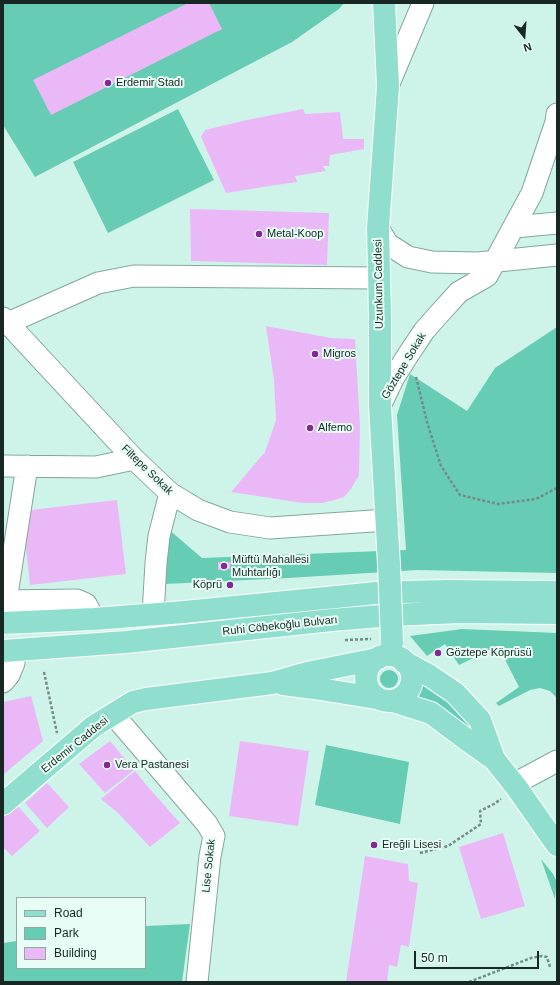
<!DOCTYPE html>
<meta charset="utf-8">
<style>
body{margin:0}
#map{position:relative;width:560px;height:985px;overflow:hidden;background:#cef4e9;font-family:Arial,sans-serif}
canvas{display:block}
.frame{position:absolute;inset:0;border:4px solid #182723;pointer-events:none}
.legend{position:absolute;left:16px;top:897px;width:130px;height:72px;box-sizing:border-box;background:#e7fdf6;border:1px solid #94a7a2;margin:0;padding:5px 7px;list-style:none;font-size:12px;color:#182723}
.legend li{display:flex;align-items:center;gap:8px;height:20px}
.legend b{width:20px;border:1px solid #94a7a2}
.north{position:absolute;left:504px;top:16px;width:40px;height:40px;-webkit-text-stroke:3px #e7fdf6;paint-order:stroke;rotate:163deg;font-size:11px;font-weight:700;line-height:16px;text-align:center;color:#182723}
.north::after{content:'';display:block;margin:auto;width:14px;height:18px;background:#182723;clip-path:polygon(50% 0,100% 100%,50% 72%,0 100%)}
.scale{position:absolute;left:414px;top:951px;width:125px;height:18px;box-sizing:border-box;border:2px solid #182723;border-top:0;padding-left:5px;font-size:12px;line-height:14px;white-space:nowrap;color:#182723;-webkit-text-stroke:3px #e7fdf6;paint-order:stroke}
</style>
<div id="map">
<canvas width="560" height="985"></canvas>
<div class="frame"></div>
<ul class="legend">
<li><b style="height:5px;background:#90dfce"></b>Road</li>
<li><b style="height:11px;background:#67ccb4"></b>Park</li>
<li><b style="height:11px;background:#ebb8f7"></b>Building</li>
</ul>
<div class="north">N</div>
<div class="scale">50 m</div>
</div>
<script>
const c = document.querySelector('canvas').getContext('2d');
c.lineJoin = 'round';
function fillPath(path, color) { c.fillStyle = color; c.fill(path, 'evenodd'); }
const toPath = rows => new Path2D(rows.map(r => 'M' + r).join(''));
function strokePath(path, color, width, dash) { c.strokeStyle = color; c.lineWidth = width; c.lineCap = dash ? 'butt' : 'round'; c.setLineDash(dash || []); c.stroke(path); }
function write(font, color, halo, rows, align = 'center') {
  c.font = font + ' Arial,sans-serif'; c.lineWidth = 4; c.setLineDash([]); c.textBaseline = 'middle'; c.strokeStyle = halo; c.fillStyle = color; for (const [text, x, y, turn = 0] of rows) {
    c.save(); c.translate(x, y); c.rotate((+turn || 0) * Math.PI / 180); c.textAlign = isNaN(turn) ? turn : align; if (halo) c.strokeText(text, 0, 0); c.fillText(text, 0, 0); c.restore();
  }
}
fillPath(toPath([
 [3,3,344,3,339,9,292,42,35,177,3,125],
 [178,109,214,180,108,233,73,162],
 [557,327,557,573,417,570,288,578,165,584,167,528,202,558,406,550,397,415,410,374,467,411,495,368],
 [462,629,557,633,557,698,550,691,540,688,530,690,499,706,496,703,519,687,498,646,459,665,445,644,427,656,410,636],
 '380 679a9 9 0 1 1 18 0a9 9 0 1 1-18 0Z',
 [419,678,438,690,462,716,480,742,413,698],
 [326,745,409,762,400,824,315,805],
 [541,859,553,874,556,880,556,886,555,899],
 [190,924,182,982,3,982,3,943,17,941,17,968,145,968,145,926]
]), '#67ccb4');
fillPath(toPath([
 [188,3,209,3,222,29,51,115,33,80],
 [303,109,305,114,340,112,343,139,364,139,364,149,330,155,329,166,323,166,326,171,295,176,297,182,276,185,226,193,201,137,205,130,247,120],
 [190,209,329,213,327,265,191,261],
 [266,326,331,338,355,339,360,426,359,475,351,489,344,497,331,501,322,503,303,503,231,492,265,452,276,420,274,380],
 [117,500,126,574,30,585,22,511],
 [218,562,231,562,230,569,218,570],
 [31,696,43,741,3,775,3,702],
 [110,741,134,770,105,793,79,764],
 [240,741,309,751,298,826,229,816],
 [135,771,149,788,180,823,150,847,118,813,101,799],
 [47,783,69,807,47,828,25,803],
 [17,805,40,831,12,856,3,847,3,817],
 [503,833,525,906,481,919,459,847],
 [365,856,408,864,409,881,418,883,409,947,401,945,397,967,389,965,387,982,346,982]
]), '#ebb8f7');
const minor = toPath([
 [388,86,423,3],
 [514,227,557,223],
 [378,228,388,244,408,257,432,262,478,263,557,255],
 [3,318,134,459,170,493,198,510,230,522,270,528,387,520],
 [8,323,98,283,134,276,379,278],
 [380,406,394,377,410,352,424,331,439,314,459,292,487,276,532,193,556,122,557,114],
 [3,466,96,467,134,459],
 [3,601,77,600,86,604,94,619],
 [6,601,27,466],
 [153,614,156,563,159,536,170,493],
 [3,682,9,675,14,663,14,651],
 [113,714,207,824,214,836,210,856,197,982],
 [514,784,557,761]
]);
const major = toPath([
 [384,3,388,86,378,228,380,316,380,406,389,565],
 [3,623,94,619,184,612,376,593,402,592,447,591,557,592],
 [3,651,126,642,332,620,393,615,460,612,557,613],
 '366 678a23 23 0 1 1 46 0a23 23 0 1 1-46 0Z',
 [404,662,430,676,455,693,480,720,494,759,517,788,557,845],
 [283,684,314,688,376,698],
 [393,701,431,713,463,737,494,759],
 [3,804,94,726,133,702,146,699,272,683,307,673,377,659]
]);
strokePath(minor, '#83a79d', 23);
strokePath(major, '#fff', 24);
strokePath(toPath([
 [416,377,427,422,441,466,460,495,498,504,536,499,557,488],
 [345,640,371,639],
 [44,672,57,733],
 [420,853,448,846,481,824,480,811,494,804,501,799],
 [469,982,531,958,542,956,547,957,550,967]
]), '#738d86', 2.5, [3, 2]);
strokePath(minor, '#fff', 21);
strokePath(major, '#90dfce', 22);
const majorBridge = toPath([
 [389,565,392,642]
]);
strokePath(majorBridge, '#fff', 24, []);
strokePath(majorBridge, '#90dfce', 22);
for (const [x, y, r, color] of [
 [108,83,4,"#822996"],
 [259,234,4,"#822996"],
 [315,354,4,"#822996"],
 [310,428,4,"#822996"],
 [224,566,4,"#822996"],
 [230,585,4,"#822996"],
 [438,653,4,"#822996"],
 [107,765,4,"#822996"],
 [374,845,4,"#822996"]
]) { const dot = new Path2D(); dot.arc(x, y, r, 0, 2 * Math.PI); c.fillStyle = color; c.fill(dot); strokePath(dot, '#e7fdf6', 1.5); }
write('11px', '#182723', '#e7fdf6', [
 ["Erdemir Stadı",116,83],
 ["Metal-Koop",267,234],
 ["Migros",323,354],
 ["Alfemo",318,428],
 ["Müftü Mahallesi",232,560],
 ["Muhtarlığı",232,573],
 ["Köprü",222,585,"right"],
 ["Göztepe Köprüsü",446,653],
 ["Vera Pastanesi",115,765],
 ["Ereğli Lisesi",382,845]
], 'left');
write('11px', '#182723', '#e7fdf6', [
 ["Uzunkum Caddesi",379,284,-91],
 ["Göztepe Sokak",404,366,-59],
 ["Filtepe Sokak",147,470,44],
 ["Ruhi Cöbekoğlu Bulvarı",280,626,-6],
 ["Erdemir Caddesi",75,745,-39],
 ["Lise Sokak",209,866,-84]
]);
</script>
